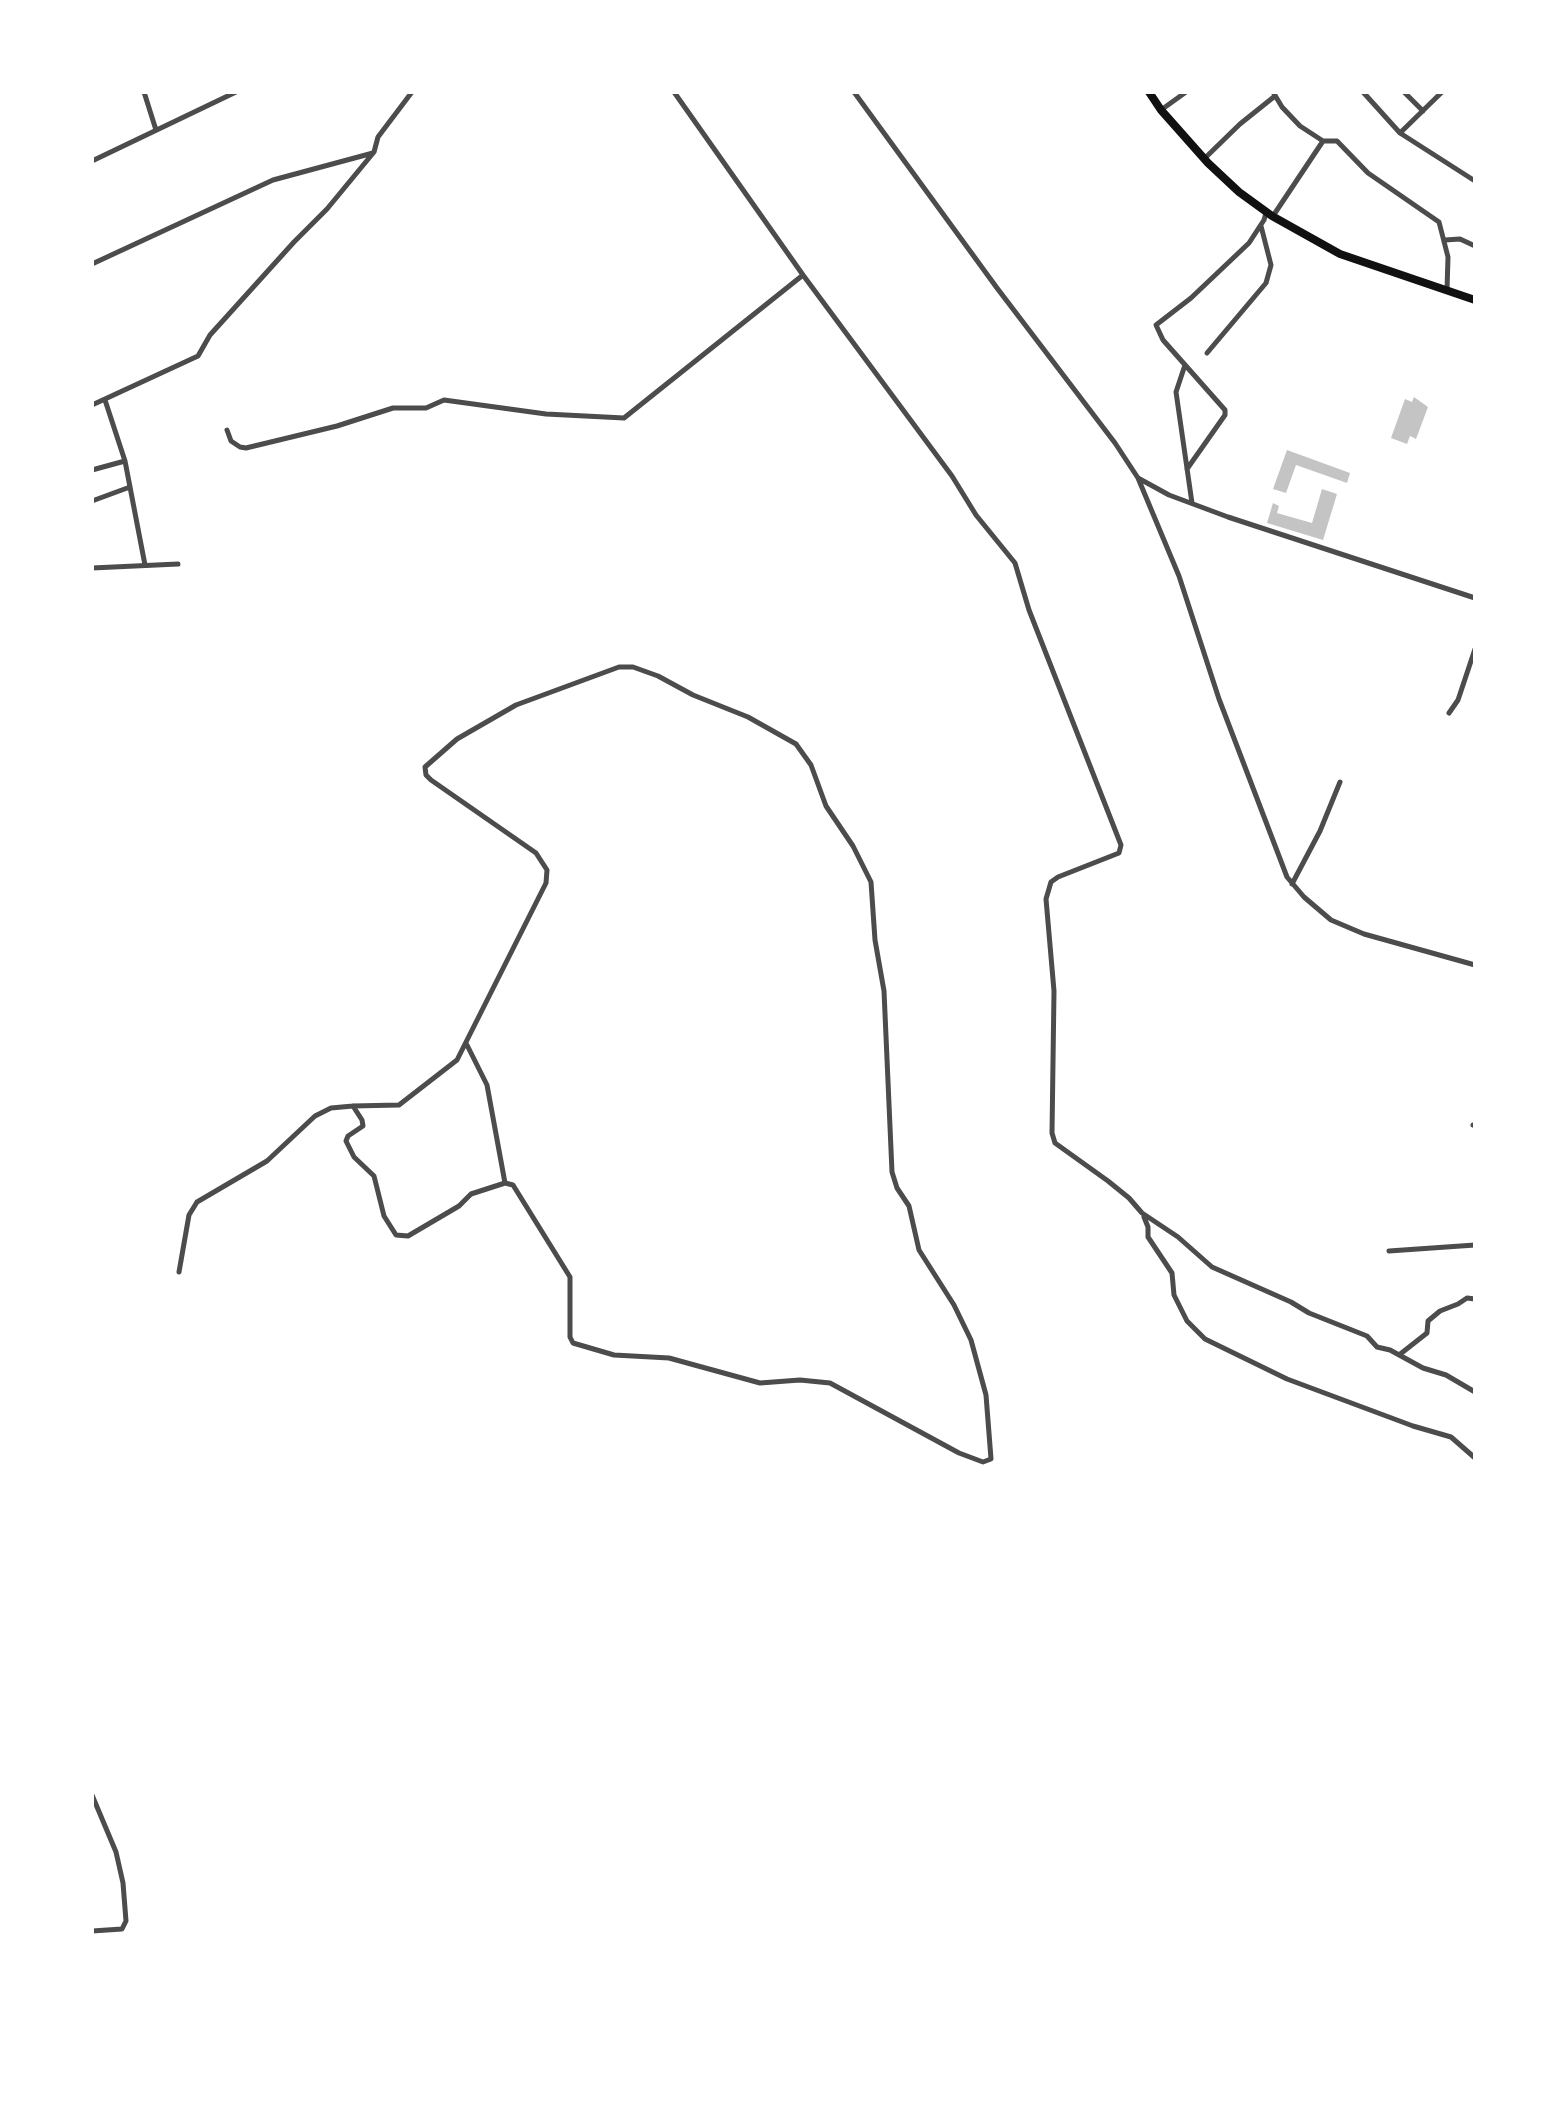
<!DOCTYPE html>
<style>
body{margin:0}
#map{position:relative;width:1567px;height:2104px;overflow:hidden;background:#fff;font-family:"IBM Plex Sans",sans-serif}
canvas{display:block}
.frame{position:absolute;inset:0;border:94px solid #fff;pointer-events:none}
</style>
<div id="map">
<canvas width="1567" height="2104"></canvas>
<div class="frame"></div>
</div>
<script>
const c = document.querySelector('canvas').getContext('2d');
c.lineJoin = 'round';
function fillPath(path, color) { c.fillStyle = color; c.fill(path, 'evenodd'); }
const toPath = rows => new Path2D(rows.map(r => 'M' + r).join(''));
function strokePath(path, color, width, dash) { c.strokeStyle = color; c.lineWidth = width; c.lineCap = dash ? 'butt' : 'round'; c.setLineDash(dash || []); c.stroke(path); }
fillPath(toPath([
 [1414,397,1428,407,1416,439,1410,436,1407,444,1391,438,1405,399,1412,402],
 [1287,450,1350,473,1347,483,1296,465,1286,493,1273,489],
 [1322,489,1337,494,1323,540,1267,523,1273,503,1279,506,1277,513,1312,523]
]), '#c4c4c4');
strokePath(toPath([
 [144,92,156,130],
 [674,92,803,275,952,476,976,515,1015,563,1029,610,1121,845,1119,853,1058,877,1051,882,1046,899,1054,991,1052,1133,1055,1143,1108,1181,1129,1198,1142,1213,1178,1237,1212,1267,1291,1302,1309,1313,1367,1336,1377,1347,1390,1350,1423,1368,1446,1375,1475,1392],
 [854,92,997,288,1115,443,1138,478,1179,576,1219,699,1287,877,1304,897,1331,920,1364,934,1475,965],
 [1273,92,1282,107,1300,126,1323,141,1337,141,1368,173,1439,222,1448,257,1447,290],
 [1363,92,1400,133,1475,181],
 [1404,92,1423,111],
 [1161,110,1186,92],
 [1400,133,1442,92],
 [1205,158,1240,124,1275,96],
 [92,161,236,92],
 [1273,216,1323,141],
 [1445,240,1460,239,1475,246],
 [92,264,273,180,373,153],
 [1207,353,1266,283,1271,265,1261,226],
 [1185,365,1176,392,1192,503],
 [105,400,125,461,145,565],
 [92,405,198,356,210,335,294,242,327,209,374,152,378,137,412,92],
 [227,430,231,441,240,447,246,448,337,426,393,408,426,408,444,400,546,414,624,418,803,275],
 [1187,469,1225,415,1225,410,1163,340,1156,325,1191,298,1249,243,1264,220,1266,213],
 [92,470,125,461],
 [1138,478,1169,495,1228,517,1475,598],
 [92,501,130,487],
 [92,568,178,564],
 [1449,713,1458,700,1475,649],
 [1292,884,1320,831,1340,782],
 [467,1045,487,1085,505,1183],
 [1473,1125,1475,1126],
 [1144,1217,1148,1227,1148,1237,1172,1273,1174,1295,1187,1321,1205,1339,1287,1379,1413,1426,1451,1437,1475,1458],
 [1389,1251,1475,1245],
 [179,1272,189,1215,197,1202,267,1161,315,1116,331,1108,353,1106,399,1105,457,1060,546,883,547,870,536,853,431,780,426,775,425,767,457,739,516,705,619,667,633,667,658,676,693,695,748,717,796,744,811,765,826,806,853,846,871,882,875,940,884,991,892,1172,897,1188,909,1206,919,1250,954,1305,971,1340,986,1395,991,1459,983,1462,959,1453,830,1383,800,1380,760,1383,669,1358,614,1355,573,1343,570,1337,570,1277,513,1185,505,1183,471,1194,459,1206,408,1236,396,1235,384,1216,374,1176,354,1157,346,1141,348,1136,363,1126,362,1120,353,1106],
 [1399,1355,1427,1333,1428,1321,1440,1311,1458,1304,1467,1298,1475,1299],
 [92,1795,116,1852,123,1883,126,1921,122,1929,92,1931]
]), '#4c4c4c', 5);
strokePath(toPath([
 [1149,92,1161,110,1208,163,1239,192,1272,216,1340,254,1475,300]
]), '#111', 8);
</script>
